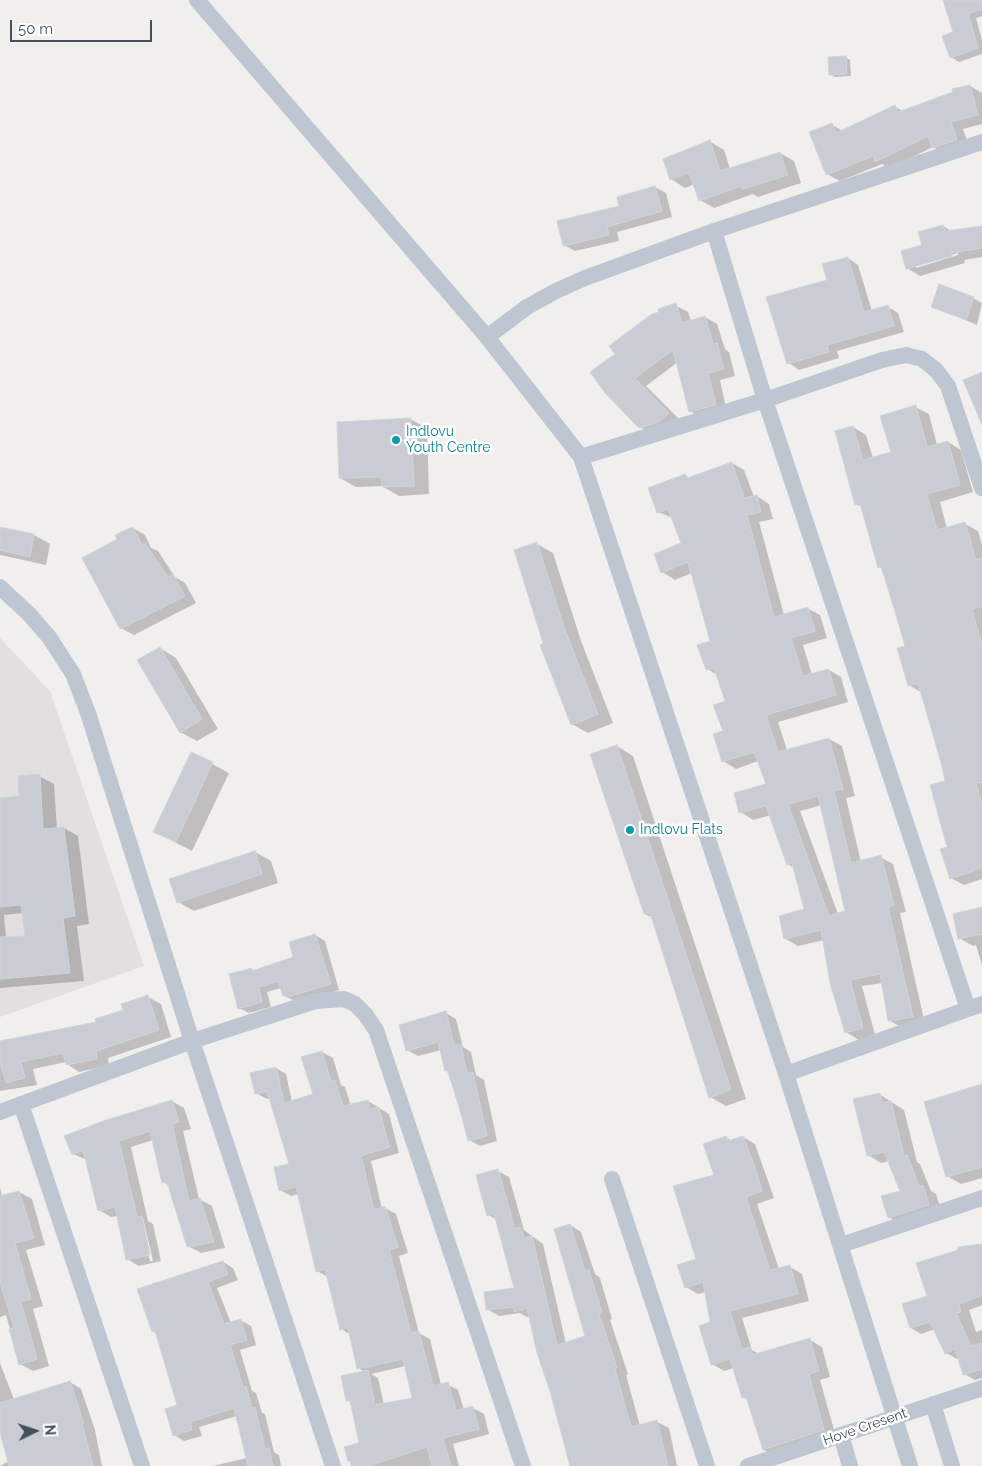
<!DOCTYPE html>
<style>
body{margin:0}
#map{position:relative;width:982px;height:1466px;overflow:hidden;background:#f1eeee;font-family:Raleway,sans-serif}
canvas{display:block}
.north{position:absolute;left:10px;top:1406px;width:50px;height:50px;-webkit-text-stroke:4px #fff;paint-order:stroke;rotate:86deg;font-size:14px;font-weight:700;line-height:20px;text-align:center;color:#45505c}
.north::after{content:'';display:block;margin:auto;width:18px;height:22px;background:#45505c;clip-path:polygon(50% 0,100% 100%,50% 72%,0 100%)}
.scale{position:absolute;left:10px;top:20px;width:142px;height:22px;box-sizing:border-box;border:2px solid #45505c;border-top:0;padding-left:6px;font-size:15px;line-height:18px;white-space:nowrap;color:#45505c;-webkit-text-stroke:4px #fff;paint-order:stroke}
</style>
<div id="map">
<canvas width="982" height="1466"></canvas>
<div class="north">N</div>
<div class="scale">50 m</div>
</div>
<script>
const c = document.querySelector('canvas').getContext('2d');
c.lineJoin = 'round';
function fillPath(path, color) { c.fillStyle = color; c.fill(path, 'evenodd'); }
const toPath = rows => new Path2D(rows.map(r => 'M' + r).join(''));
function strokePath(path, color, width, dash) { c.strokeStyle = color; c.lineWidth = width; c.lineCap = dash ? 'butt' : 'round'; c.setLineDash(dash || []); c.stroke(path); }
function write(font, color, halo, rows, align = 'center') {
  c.font = font + ' Raleway,sans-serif'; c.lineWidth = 5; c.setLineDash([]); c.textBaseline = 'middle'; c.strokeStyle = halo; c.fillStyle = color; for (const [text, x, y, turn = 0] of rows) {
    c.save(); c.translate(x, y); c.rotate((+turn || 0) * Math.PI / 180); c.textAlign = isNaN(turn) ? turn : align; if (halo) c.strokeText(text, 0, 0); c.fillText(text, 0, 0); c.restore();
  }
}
fillPath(toPath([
 [0,638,50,691,144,966,0,1017]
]), '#e2dfe0');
fillPath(toPath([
 [944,0,982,0,982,16,976,18,982,40,982,54,959,62,951,57,955,33],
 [845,57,850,60,851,76,835,77,830,74],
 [970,86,982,93,982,124,963,129,969,147,946,155,933,147,889,168,882,164,840,181,827,174,832,125,843,131,895,107,903,111],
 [709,141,724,150,730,169,780,153,794,161,801,183,758,197,753,194,714,208,700,200,695,184,685,188,671,179],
 [655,187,666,193,672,217,617,232,619,241,575,251,564,245],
 [943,226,953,232,982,227,982,257,964,260,965,263,920,276,907,268,923,246],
 [958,253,958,255,916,268,916,265],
 [848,258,858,265,872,311,888,307,898,313,904,332,837,351,839,358,799,370,789,363,828,281],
 [973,298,982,303,977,325,933,306],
 [675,305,688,312,691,321,705,317,717,324,725,349,729,352,735,376,720,380,727,412,702,418,690,411,678,362,646,386,680,420,653,435,640,427,617,354],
 [915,407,929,414,937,445,948,442,961,450,973,492,940,502,947,529,965,524,978,531,982,545,982,879,964,885,951,878,946,782,922,693,909,685,906,647,862,507,856,504,853,427,866,435,873,458,892,452],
 [410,419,427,428,429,494,399,496,382,486,356,487,340,478],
 [732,463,744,470,754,497,757,496,769,504,773,519,759,522,784,615,807,608,820,615,827,638,803,645,812,675,829,670,841,677,848,702,778,722,787,750,829,739,842,746,855,796,846,798,861,862,880,857,893,864,906,912,900,913,925,1024,902,1028,889,1020,883,983,862,986,875,1035,859,1040,846,1032,824,940,798,946,786,939,805,910,794,868,788,864,771,815,753,820,741,812,768,785,758,761,736,769,723,761,726,701,718,675,707,669,711,641,692,573,675,580,662,572,683,544,673,518,658,512,685,475,690,478],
 [822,805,846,912,838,914,800,811],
 [0,528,34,535,50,544,46,565,0,555],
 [133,528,145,535,151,548,158,551,175,577,185,583,196,603,134,635,121,628,118,540],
 [537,544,553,553,581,641,613,723,588,733,572,724,545,644],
 [160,648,176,658,218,729,197,741,180,732],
 [617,746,633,756,746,1099,726,1106,710,1097,653,918,645,914],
 [192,753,229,773,192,851,155,832],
 [39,776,54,784,57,829,64,828,78,836,89,924,77,926,84,981,0,988,0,799,21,797],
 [23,913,26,937,6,938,4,915],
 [255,852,271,861,278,883,194,911,178,902],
 [982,909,982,965,976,945,973,946,959,938],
 [315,935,325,941,339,990,298,1002,284,996,281,988,267,992,271,1007,249,1013,239,1008,251,969,255,971,295,958],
 [148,997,161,1004,171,1037,108,1058,109,1065,79,1072,67,1064,66,1062,33,1069,37,1085,0,1091,0,1042,97,1023],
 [446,1013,456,1019,463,1047,471,1052,476,1075,484,1080,497,1141,480,1146,469,1140,441,1050,418,1056,407,1050],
 [322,1052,333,1058,341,1085,345,1087,351,1106,368,1101,389,1114,399,1153,371,1161,382,1209,385,1208,396,1214,408,1253,399,1256,419,1333,430,1339,441,1385,447,1384,458,1390,464,1410,473,1408,484,1414,489,1434,453,1444,459,1466,352,1466,360,1444,352,1403,347,1400,365,1372,358,1368,351,1335,341,1329,328,1277,317,1271,299,1194,291,1196,280,1190,291,1165,270,1098,267,1099,256,1093,276,1068,286,1074,292,1102,314,1095],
 [406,1366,414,1398,384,1405,378,1378,371,1374],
 [982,1086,982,1178,961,1184,947,1176],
 [879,1094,904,1110,917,1162,920,1164,931,1191,936,1194,942,1213,902,1225,889,1217,902,1192,889,1161,881,1163,868,1155],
 [172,1101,184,1108,191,1129,183,1131,199,1199,212,1206,225,1248,201,1253,188,1246,170,1186,163,1182,153,1140,131,1147,148,1221,153,1224,161,1261,139,1266,127,1259,118,1216,111,1217,99,1210,87,1160,73,1154],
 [141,1218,143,1218,153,1261,150,1261],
 [726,1137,732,1141,743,1137,755,1144,774,1198,757,1204,779,1269,790,1267,802,1274,809,1301,742,1318,752,1350,759,1354,810,1340,822,1347,830,1377,820,1380,836,1437,776,1456,764,1450,749,1401,743,1397,734,1368,724,1371,712,1364,712,1323,706,1292,698,1294,686,1287,697,1259],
 [498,1171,509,1177,524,1230,543,1244,566,1344,587,1337,570,1225,581,1232,595,1274,600,1278,612,1319,610,1320,628,1374,626,1375,640,1426,657,1422,669,1428,677,1466,579,1466,530,1316,527,1317,520,1313,499,1316,487,1309,516,1290,497,1220,489,1215],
 [0,1187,2,1197,19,1192,32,1199,45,1245,26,1250,43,1306,33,1309,49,1366,33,1371,20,1364,6,1315,0,1317],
 [982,1246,982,1305,969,1310,976,1332,982,1330,982,1378,975,1380,964,1374,959,1358,957,1359,946,1353,935,1329,921,1334,911,1328,928,1296],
 [223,1262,233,1268,238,1280,217,1288,231,1323,240,1320,251,1326,256,1345,240,1350,252,1391,256,1393,262,1413,265,1414,274,1452,279,1455,281,1466,213,1466,247,1458,237,1416,199,1427,202,1436,184,1441,174,1435,179,1406,157,1334,153,1331],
 [0,1363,26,1431,70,1382,81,1389,95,1430,102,1466,0,1466,9,1461,0,1428]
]), '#0003');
const building = toPath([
 [943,0,982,0,982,9,968,14,978,48,950,58,942,36,953,32,943,0],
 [846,56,847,74,829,75,828,57,846,56],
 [970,85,978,115,951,122,957,140,932,148,928,136,875,162,873,156,826,175,809,132,832,123,836,133,895,105,898,112,953,92,952,89,970,85],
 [710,140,720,171,780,152,788,175,743,189,741,186,699,201,689,173,670,180,663,159,710,140],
 [655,186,662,211,607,227,609,235,563,246,557,221,619,206,617,197,655,186],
 [943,225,945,231,982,226,982,248,951,253,952,256,906,269,901,251,922,245,918,232,943,225],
 [848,257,864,312,888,305,894,326,827,345,829,352,787,364,766,297,827,280,822,264,848,257],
 [939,284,974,297,966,320,931,307,939,284],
 [676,303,682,323,705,316,713,344,717,343,724,369,708,373,716,405,689,412,673,350,635,378,669,413,659,422,639,428,606,394,590,372,615,354,609,346,652,314,659,312,658,309,676,303],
 [982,372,982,425,963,380,982,372],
 [916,405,927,447,948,441,960,485,927,494,937,530,965,522,976,560,982,558,982,606,972,609,982,646,982,782,976,783,982,804,982,868,950,879,940,849,947,847,930,785,945,781,942,766,918,683,908,686,897,648,905,646,882,567,878,568,860,503,855,505,835,431,853,426,863,460,891,452,880,416,916,405],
 [411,418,414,486,382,487,381,477,339,478,337,422,411,418],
 [732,462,744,498,757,495,761,512,747,515,774,617,808,607,815,631,791,638,803,676,829,669,836,695,766,715,778,752,829,738,843,789,834,791,851,863,881,855,894,905,888,907,913,1017,888,1021,880,974,850,980,863,1028,845,1033,830,983,821,930,784,939,779,916,804,909,792,863,787,865,766,806,739,813,734,793,766,784,754,752,722,762,713,734,723,731,713,705,725,701,714,668,706,670,697,645,710,641,688,562,661,573,654,554,681,543,668,509,657,513,648,488,685,474,687,478,732,462],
 [818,796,845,911,829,916,788,804,818,796],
 [0,527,34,534,30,557,0,550,0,527],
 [133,527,142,545,145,543,168,577,173,574,185,596,120,629,82,558,117,539,115,535,133,527],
 [537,542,565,630,598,714,571,725,540,645,543,643,514,550,537,542],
 [160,647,202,719,180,733,137,660,160,647],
 [617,745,731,1090,709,1098,650,913,644,914,590,754,617,745],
 [191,752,213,762,176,842,153,832,191,752],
 [40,774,43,829,64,827,75,916,63,918,70,973,0,979,0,937,25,936,21,905,0,907,0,798,19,796,18,776,40,774],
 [255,851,262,874,177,903,169,879,255,851],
 [982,907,982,934,958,939,953,914,982,907],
 [315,934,331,984,288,997,287,995,283,996,278,981,259,987,262,1002,238,1009,229,974,252,968,252,971,293,957,289,942,315,934],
 [148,995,159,1030,96,1051,97,1059,66,1065,63,1053,21,1062,25,1078,6,1083,0,1062,0,1041,96,1022,95,1019,123,1010,121,1004,148,995],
 [446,1011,454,1046,461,1044,467,1074,473,1072,487,1136,468,1141,457,1098,447,1070,445,1071,438,1042,406,1051,399,1025,446,1011],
 [322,1051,331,1081,335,1080,343,1106,368,1100,370,1109,379,1107,389,1147,361,1156,374,1210,385,1206,398,1247,389,1250,411,1333,419,1331,433,1386,448,1382,456,1411,473,1406,479,1429,443,1438,451,1466,432,1466,427,1447,368,1466,351,1466,350,1461,348,1461,344,1447,359,1443,350,1400,346,1401,341,1376,368,1370,375,1405,412,1398,403,1359,357,1369,348,1328,340,1330,325,1269,316,1272,296,1187,279,1191,274,1167,289,1164,267,1091,255,1094,250,1073,276,1067,284,1103,313,1094,301,1057,322,1051],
 [982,1084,982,1167,946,1177,924,1102,982,1084],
 [880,1093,882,1103,891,1101,904,1156,907,1155,919,1186,923,1185,929,1205,888,1218,881,1196,900,1191,884,1152,867,1156,853,1099,880,1093],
 [172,1100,179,1122,172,1124,189,1201,200,1198,214,1242,187,1247,167,1182,162,1183,150,1131,119,1141,137,1217,142,1216,150,1255,126,1260,115,1207,98,1211,83,1150,72,1155,64,1136,103,1121,172,1100],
 [726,1136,728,1141,743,1136,756,1170,762,1191,746,1197,770,1270,790,1265,798,1294,730,1311,742,1350,750,1347,752,1355,810,1338,819,1371,809,1374,824,1430,763,1450,746,1397,742,1398,730,1359,711,1365,699,1326,710,1322,703,1282,685,1288,677,1265,696,1259,673,1186,714,1175,703,1144,726,1136],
 [498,1169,515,1229,521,1227,524,1239,532,1236,557,1345,585,1336,554,1229,570,1224,585,1271,589,1270,602,1313,599,1314,617,1368,615,1369,631,1427,657,1420,668,1466,570,1466,550,1391,537,1353,527,1308,514,1312,513,1307,486,1310,484,1292,514,1288,494,1214,487,1216,476,1175,498,1169],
 [19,1191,34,1238,15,1243,31,1299,21,1302,37,1359,19,1365,9,1329,14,1328,0,1282,0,1196,19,1191],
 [982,1244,982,1295,959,1304,961,1312,956,1313,971,1346,982,1343,982,1369,963,1375,955,1349,945,1354,930,1322,910,1328,902,1304,927,1296,916,1263,958,1250,958,1247,982,1244],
 [223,1261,228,1274,208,1282,224,1324,241,1319,247,1340,230,1345,243,1387,246,1386,252,1408,255,1407,265,1449,269,1448,273,1466,248,1466,234,1408,190,1422,192,1430,173,1436,165,1409,177,1405,155,1331,152,1332,137,1289,223,1261],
 [70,1381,84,1424,82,1424,93,1466,9,1466,0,1433,0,1403,70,1381]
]);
fillPath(building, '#c9ccd4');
strokePath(building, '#d1d3da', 1);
strokePath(toPath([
 [197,0,487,337,581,457,786,1074,910,1466],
 [714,231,765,400,968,1009],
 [487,337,527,307,556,291,585,278,714,231,982,142],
 [581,457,765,400,882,360,906,355,922,359,936,370,948,386,982,488],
 [0,587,29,614,49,637,73,674,88,713,192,1041,333,1466],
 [786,1074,982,1004],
 [21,1104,142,1466],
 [0,1112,192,1041,316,1001,344,999,355,1004,365,1014,376,1030,523,1466],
 [612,1179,707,1466],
 [841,1245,982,1198],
 [933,1404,952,1466],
 [841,1435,850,1466],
 [748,1466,982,1388]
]), '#bec7d1', 16);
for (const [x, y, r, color] of [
 [396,440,5,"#0f9aa8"],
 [630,830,5,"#0f9aa8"]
]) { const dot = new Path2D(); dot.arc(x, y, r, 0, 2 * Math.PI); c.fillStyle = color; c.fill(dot); strokePath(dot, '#fff', 2); }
write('14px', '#0d838f', '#fff', [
 ["Indlovu",406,432],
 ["Youth Centre",406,448],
 ["Indlovu Flats",640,830]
], 'left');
write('14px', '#45505c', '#fff', [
 ["Hove Cresent",865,1427,-19]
]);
</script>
